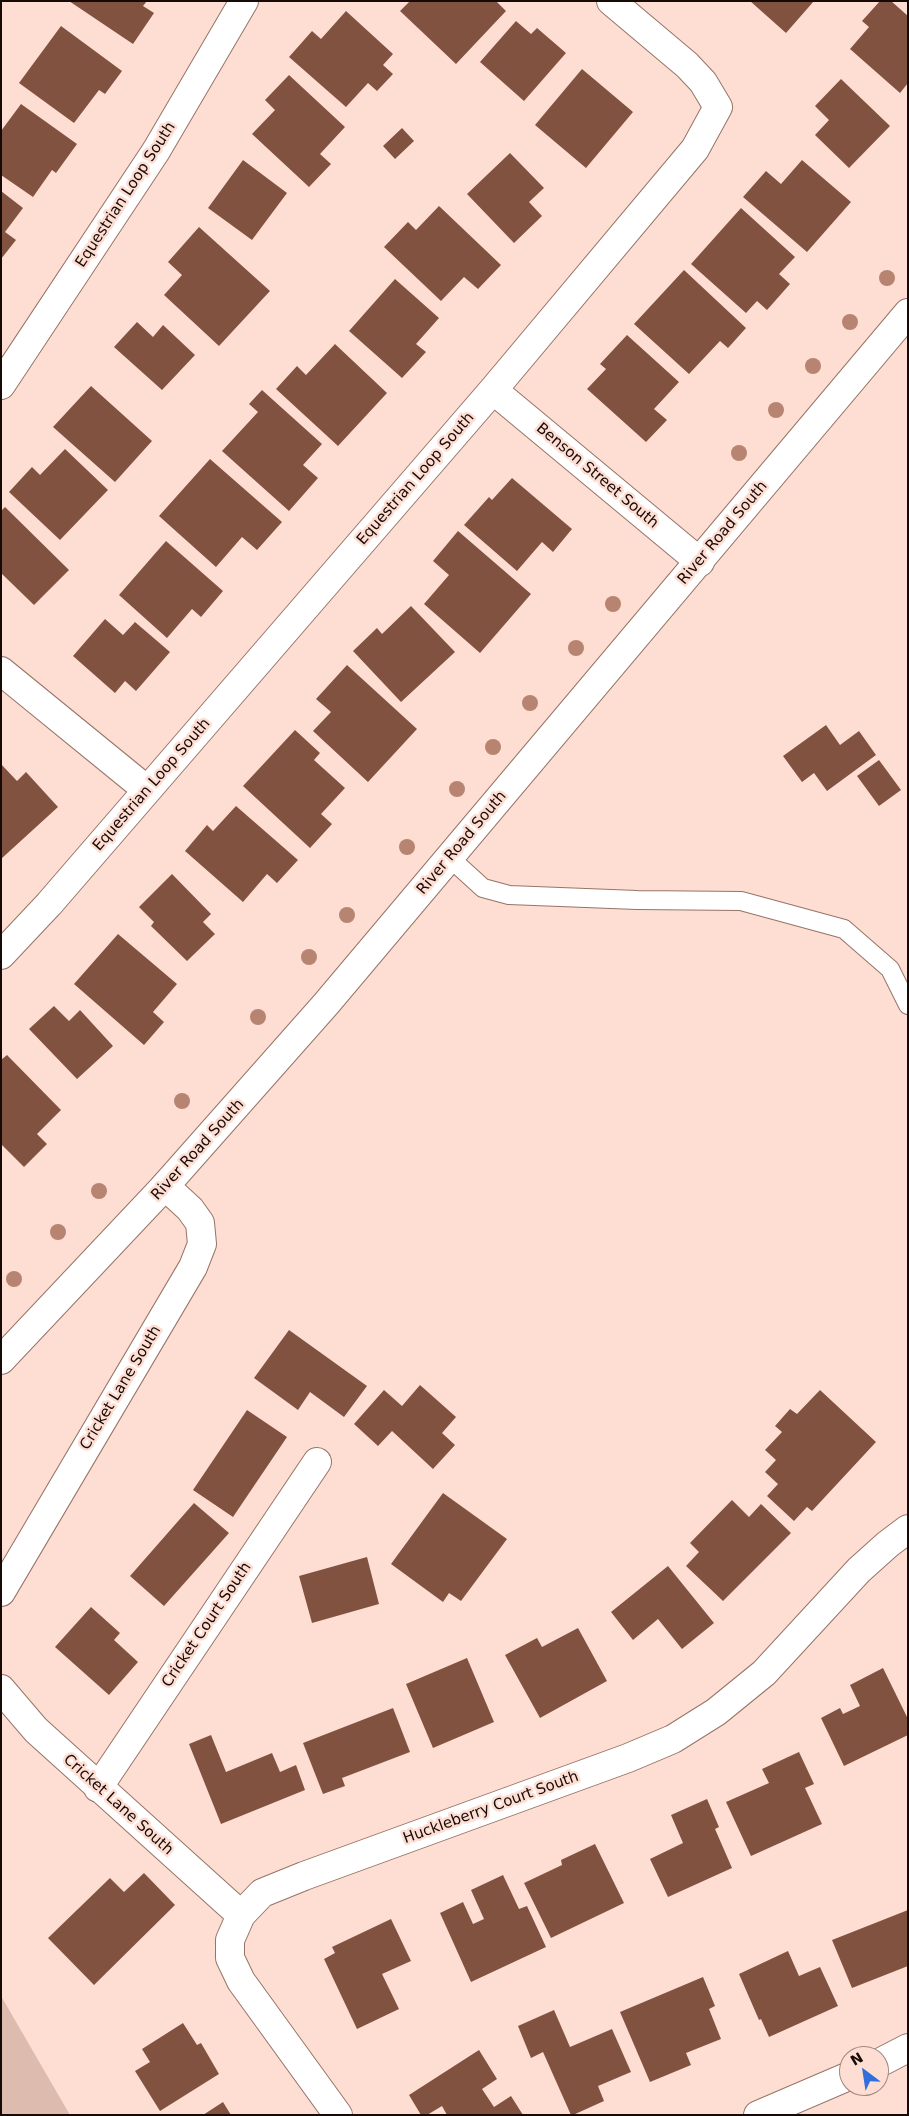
<!DOCTYPE html>
<style>
body{margin:0}
#map{position:relative;width:909px;height:2116px;overflow:hidden;background:#feded3;font-family:"DejaVu Sans",sans-serif}
canvas{display:block}
.frame{position:absolute;inset:0;border:2px solid #170a06;pointer-events:none}
.north{position:absolute;left:839px;top:2046px;width:50px;height:50px;box-sizing:border-box;background:#feded3;border:1px solid #a28981;border-radius:50%;rotate:329deg;font-size:14px;font-weight:700;line-height:20px;text-align:center;color:#170a06}
.north::after{content:'';display:block;margin:auto;width:18px;height:22px;background:#326fdd;clip-path:polygon(50% 0,100% 100%,50% 72%,0 100%)}
</style>
<div id="map">
<canvas width="909" height="2116"></canvas>
<div class="frame"></div>
<div class="north">N</div>
</div>
<script>
const c = document.querySelector('canvas').getContext('2d');
c.lineJoin = 'round';
function fillPath(path, color) { c.fillStyle = color; c.fill(path, 'evenodd'); }
const toPath = rows => new Path2D(rows.map(r => 'M' + r).join(''));
function strokePath(path, color, width, dash) { c.strokeStyle = color; c.lineWidth = width; c.lineCap = dash ? 'butt' : 'round'; c.setLineDash(dash || []); c.stroke(path); }
function write(font, color, halo, rows, align = 'center') {
  c.font = font + ' "DejaVu Sans",sans-serif'; c.lineWidth = 5; c.setLineDash([]); c.textBaseline = 'middle'; c.strokeStyle = halo; c.fillStyle = color; for (const [text, x, y, turn = 0] of rows) {
    c.save(); c.translate(x, y); c.rotate((+turn || 0) * Math.PI / 180); c.textAlign = isNaN(turn) ? turn : align; if (halo) c.strokeText(text, 0, 0); c.fillText(text, 0, 0); c.restore();
  }
}
fillPath(toPath([
 [1,1996,70,2115,1,2115]
]), '#ddbbae');
fillPath(toPath([
 [69,1,147,1,143,6,154,13,133,44],
 [410,1,496,1,506,11,456,64,400,11],
 [750,1,814,1,786,33],
 [880,1,891,1,908,16,908,83,900,93,850,49,869,27,862,21],
 [346,11,393,54,383,65,393,74,377,91,368,83,346,107,289,57,312,31,321,39],
 [516,21,531,34,537,28,566,53,524,101,480,62],
 [61,26,122,71,105,94,99,90,74,123,19,83],
 [582,69,633,112,586,168,535,125],
 [289,75,345,127,320,154,331,164,309,187,252,134,275,110,265,100],
 [841,79,890,126,849,168,815,135,829,120,815,106],
 [21,104,77,144,56,173,52,170,33,197,1,175,1,131],
 [402,128,414,141,395,159,383,146],
 [510,153,544,188,529,202,542,216,514,243,467,194],
 [243,160,287,193,252,240,208,208],
 [802,160,851,202,807,252,743,197,766,171,781,184],
 [1,191,23,208,5,232,16,240,1,259],
 [439,206,501,265,478,289,464,277,441,301,384,247,408,222,416,230],
 [741,208,795,257,779,274,790,284,767,310,757,301,746,313,691,264],
 [199,227,270,291,219,346,164,295,182,275,168,262],
 [684,270,746,328,728,348,720,341,689,374,634,324],
 [395,279,439,318,416,344,426,352,402,378,349,331],
 [137,322,153,337,163,325,195,355,162,390,114,347],
 [627,335,679,382,654,409,667,420,646,442,587,389,606,369,600,364],
 [335,344,387,393,338,446,276,389,297,366,306,375],
 [91,386,152,441,115,482,53,427],
 [262,390,322,444,303,465,318,478,289,511,222,451,258,412,249,404],
 [65,449,108,490,60,540,9,492,32,467,40,475],
 [210,459,282,522,257,550,242,537,216,567,159,516],
 [512,478,572,529,553,552,542,542,517,571,464,525,489,497,492,500],
 [5,507,69,570,34,605,1,573,1,511],
 [458,531,531,594,480,653,424,604,449,575,433,561],
 [166,541,223,591,201,617,192,609,167,638,119,595],
 [411,606,455,652,401,702,353,651,377,628,382,634],
 [105,619,123,635,135,622,170,652,136,691,125,681,115,693,73,656],
 [347,665,417,729,368,782,313,731,331,712,316,699],
 [826,725,840,745,859,731,876,755,827,791,814,773,802,782,783,756],
 [295,730,320,753,314,760,345,788,321,814,332,824,310,848,243,786],
 [879,760,901,790,879,806,857,776],
 [1,764,17,781,26,772,58,807,1,859],
 [236,806,298,860,277,883,267,874,243,902,185,851,207,825,213,831],
 [172,874,211,914,203,922,215,934,187,961,151,926,154,922,139,907],
 [118,934,177,984,153,1012,164,1022,144,1045,74,984],
 [54,1006,69,1021,80,1010,113,1046,77,1079,29,1029],
 [7,1055,61,1110,37,1134,47,1144,24,1167,1,1144,1,1060],
 [289,1330,367,1386,344,1417,310,1392,298,1410,254,1378],
 [420,1385,456,1417,442,1433,455,1445,433,1469,392,1431,378,1446,354,1424,384,1390,402,1406],
 [820,1390,876,1442,812,1511,807,1507,794,1521,767,1496,778,1484,765,1472,776,1460,765,1450,782,1432,775,1426,790,1409,797,1414],
 [247,1410,287,1437,233,1517,193,1490],
 [443,1493,507,1539,461,1601,449,1593,443,1602,391,1564],
 [732,1500,749,1517,761,1504,791,1533,723,1601,686,1566,699,1552,690,1543],
 [194,1503,229,1533,164,1606,130,1576],
 [367,1557,379,1604,312,1623,299,1576],
 [668,1566,714,1623,682,1649,658,1619,633,1640,611,1612],
 [91,1607,120,1633,114,1640,138,1662,109,1695,55,1647],
 [578,1628,607,1681,540,1718,505,1655,537,1638,542,1647],
 [467,1658,494,1722,433,1748,406,1684],
 [883,1668,908,1719,908,1735,844,1766,821,1718,840,1708,843,1714,860,1706,850,1685],
 [393,1708,410,1752,342,1778,345,1786,323,1794,303,1743],
 [211,1735,226,1772,272,1753,280,1772,296,1765,305,1790,221,1824,189,1744],
 [799,1752,814,1784,805,1788,822,1824,751,1856,726,1802,769,1783,762,1769],
 [707,1799,719,1827,715,1829,732,1868,668,1897,650,1859,683,1843,671,1815],
 [595,1844,624,1903,551,1938,524,1883,562,1865,561,1860],
 [144,1873,175,1905,94,1985,48,1938,110,1878,124,1892],
 [503,1875,519,1909,527,1906,546,1947,471,1982,440,1913,463,1902,473,1924,484,1919,471,1890],
 [908,1910,908,1966,852,1988,832,1940],
 [391,1919,411,1961,382,1974,399,2009,357,2029,324,1959,335,1953,332,1947],
 [788,1951,799,1976,820,1967,838,2006,769,2037,761,2019,759,2020,739,1974],
 [703,1977,715,2006,709,2009,721,2039,686,2053,691,2065,650,2082,620,2012],
 [554,2010,570,2047,612,2029,631,2072,598,2086,604,2101,573,2115,571,2115,543,2052,531,2058,518,2026],
 [183,2023,197,2045,201,2043,219,2074,160,2111,135,2071,150,2062,142,2049],
 [479,2050,497,2079,482,2089,494,2107,511,2096,523,2115,447,2115,442,2106,427,2115,421,2115,409,2095],
 [223,2102,231,2115,203,2115]
]), '#825241');
const service = toPath([
 [450,858,483,888,509,895,637,900,741,901,844,929,890,969,908,1005]
]);
const minor = toPath([
 [1,385,156,151,244,1],
 [493,390,700,562],
 [1,671,147,790],
 [1,955,49,904,493,390,695,149,718,107,703,82,687,65,611,1],
 [1,1592,193,1267,202,1244,200,1223,190,1209,165,1186],
 [1,1689,36,1730,241,1915],
 [98,1788,317,1462],
 [879,2063,908,2048],
 [338,2115,241,1981,230,1958,230,1940,241,1915,262,1893,304,1876,628,1758,673,1739,716,1712,764,1673,859,1570,888,1544,908,1529],
 [758,2115,849,2076]
]);
const primary = toPath([
 [1,1360,165,1186,326,1004,908,313]
]);
strokePath(service, '#967467', 20);
strokePath(minor, '#967467', 30);
strokePath(primary, '#967467', 30);
strokePath(service, '#fff', 18);
strokePath(minor, '#fff', 28);
strokePath(primary, '#fff', 28);
c.fillStyle = '#b78471';
for (const [x, y] of [
 [887,278],
 [850,322],
 [813,366],
 [776,410],
 [739,453],
 [613,604],
 [576,648],
 [530,703],
 [493,747],
 [457,789],
 [407,847],
 [347,915],
 [309,957],
 [258,1017],
 [182,1101],
 [99,1191],
 [58,1232],
 [14,1279]
]) { c.beginPath(); c.arc(x, y, 8, 0, 2 * Math.PI); c.fill(); }
write('15px', '#170a06', '#feded3', [
 ["Equestrian Loop South",126,195,-57],
 ["Benson Street South",597,476,40],
 ["Equestrian Loop South",416,479,-49],
 ["River Road South",723,533,-50],
 ["Equestrian Loop South",152,785,-49],
 ["River Road South",462,843,-50],
 ["River Road South",198,1150,-48],
 ["Cricket Lane South",121,1388,-59],
 ["Cricket Court South",207,1625,-56],
 ["Cricket Lane South",118,1805,42],
 ["Huckleberry Court South",491,1808,-20]
]);
</script>
